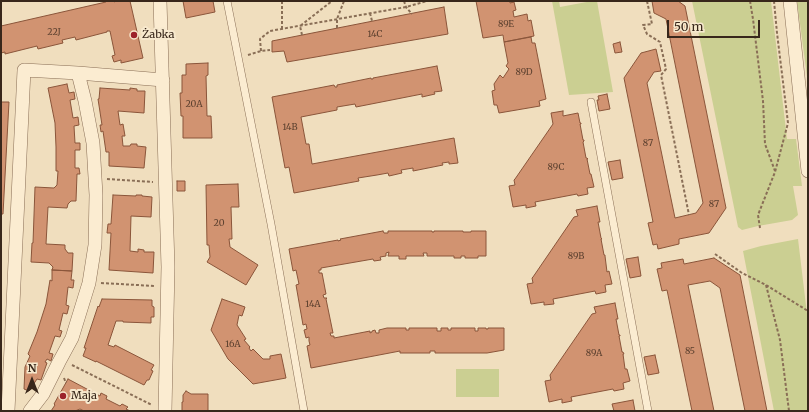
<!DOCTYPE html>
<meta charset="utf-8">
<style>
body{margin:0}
#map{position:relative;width:809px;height:412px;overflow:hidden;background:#f0debe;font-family:Merriweather,serif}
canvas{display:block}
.frame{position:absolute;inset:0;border:2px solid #38271b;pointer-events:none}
.north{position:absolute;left:12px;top:360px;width:40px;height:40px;-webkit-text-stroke:3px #f7e9ce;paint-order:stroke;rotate:0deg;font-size:11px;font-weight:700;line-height:16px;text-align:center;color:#38271b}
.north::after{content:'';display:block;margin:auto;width:14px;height:18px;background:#38271b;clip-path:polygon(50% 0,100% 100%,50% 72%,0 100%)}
.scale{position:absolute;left:667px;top:20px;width:93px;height:18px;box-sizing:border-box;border:2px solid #38271b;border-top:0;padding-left:5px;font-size:12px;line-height:14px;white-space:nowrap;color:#38271b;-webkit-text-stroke:3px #f7e9ce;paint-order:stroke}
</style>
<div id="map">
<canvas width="809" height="412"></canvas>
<div class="frame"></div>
<div class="north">N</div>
<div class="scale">50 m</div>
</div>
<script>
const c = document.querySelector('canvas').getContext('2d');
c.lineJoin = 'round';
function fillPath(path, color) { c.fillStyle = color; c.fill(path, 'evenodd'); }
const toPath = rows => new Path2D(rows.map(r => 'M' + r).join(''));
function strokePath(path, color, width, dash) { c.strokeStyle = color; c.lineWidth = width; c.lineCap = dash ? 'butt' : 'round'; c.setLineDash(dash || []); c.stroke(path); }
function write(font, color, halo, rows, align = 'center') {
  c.font = font + ' Merriweather,serif'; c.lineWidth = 4; c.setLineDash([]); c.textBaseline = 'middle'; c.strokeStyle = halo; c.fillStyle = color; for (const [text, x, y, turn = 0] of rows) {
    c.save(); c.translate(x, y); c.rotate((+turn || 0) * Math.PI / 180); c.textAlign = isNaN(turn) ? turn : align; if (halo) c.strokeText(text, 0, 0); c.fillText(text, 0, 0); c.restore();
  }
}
fillPath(toPath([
 [552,1,559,1,560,7,592,1,597,1,613,92,569,95],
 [692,1,771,1,787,139,796,139,802,186,793,186,798,215,792,220,758,226,742,230,738,227],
 [797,1,807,1,808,7,808,84],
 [798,239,808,322,808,411,774,411,743,251,761,246],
 [456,369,499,369,499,397,456,397]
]), '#cbcf92');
const building = toPath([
 [106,1,114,1,114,2,116,1,130,1,143,58,121,63,121,60,114,62,112,56,115,55,110,31,107,31,107,32,76,40,75,37,62,40,63,43,38,49,37,46,5,54,5,52,1,53,1,26,106,2,106,1],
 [183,1,213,1,215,12,186,18,183,1],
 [476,1,510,1,510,3,514,2,516,10,513,11,514,17,527,14,528,21,531,20,534,36,504,42,503,35,483,38,476,1],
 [652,1,678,1,685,6,726,208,709,233,679,239,679,244,658,249,657,244,653,245,648,223,653,222,624,78,641,53,656,49,661,71,654,72,647,83,675,218,696,213,703,203,666,19,654,13,652,1],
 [444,7,448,34,287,62,284,51,272,52,272,41,444,7],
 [531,37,532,43,535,43,546,99,539,101,540,106,499,113,497,105,494,105,492,91,495,90,494,84,500,75,503,78,509,69,506,66,508,63,504,42,531,37],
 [620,42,622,52,615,53,613,44,620,42],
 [208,63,208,75,206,76,207,116,211,116,212,138,183,138,183,116,181,116,180,93,182,93,182,75,186,75,186,64,208,63],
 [437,66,442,91,434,92,435,94,422,97,422,94,356,107,355,104,337,107,337,110,301,117,306,144,309,144,312,164,454,138,458,163,449,164,449,162,442,163,443,165,413,171,413,168,401,170,402,173,389,176,388,173,377,175,358,178,359,181,294,193,289,167,285,168,272,97,334,85,335,87,337,87,337,85,371,78,371,79,373,79,373,78,437,66],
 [67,84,69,93,74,92,75,99,70,100,73,118,78,117,79,125,74,126,75,143,80,143,80,150,75,150,75,168,79,168,80,174,77,174,76,201,71,201,68,204,67,208,48,207,46,244,65,245,65,249,68,253,73,253,72,271,52,270,53,267,49,263,31,262,32,243,33,243,35,187,54,188,57,185,58,171,56,171,56,147,55,123,48,88,67,84],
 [100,88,130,90,130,88,137,89,137,91,145,91,144,113,118,111,120,125,123,124,125,136,122,136,123,146,130,146,131,144,137,144,137,146,146,147,144,168,109,166,109,152,106,152,103,131,101,132,100,125,102,125,98,99,99,99,100,88],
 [607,94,610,109,599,111,597,100,599,100,598,96,607,94],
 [1,102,9,102,3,214,1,214,1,102],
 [563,111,563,116,578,113,580,123,581,123,581,124,580,124,583,140,584,140,584,141,583,142,586,158,587,158,588,159,587,159,590,174,591,174,594,187,587,188,588,194,578,196,577,194,535,202,536,206,526,208,526,205,513,207,509,186,515,185,514,180,515,179,553,124,551,113,563,111],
 [620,160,623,178,612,180,608,162,620,160],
 [177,181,185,181,185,191,177,191,177,181],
 [238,184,239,207,231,207,232,239,229,239,230,247,258,265,246,285,207,262,210,257,209,245,207,245,206,185,238,184],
 [113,195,136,196,136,195,142,195,142,196,152,197,151,217,131,216,130,251,138,252,138,249,144,250,144,252,154,252,153,273,109,270,111,233,107,233,108,224,111,224,113,195],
 [597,206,600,222,598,222,601,238,602,239,601,239,604,255,605,255,605,256,607,272,609,271,612,284,605,285,606,292,596,294,595,291,553,299,554,304,544,305,544,302,531,304,527,284,533,283,532,278,533,277,574,217,578,216,576,210,597,206],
 [383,231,384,233,388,233,388,231,432,231,432,232,434,232,434,231,463,231,463,232,471,232,471,231,486,231,486,256,478,256,478,258,465,258,465,256,461,256,461,258,454,258,454,256,427,256,427,253,423,253,424,256,406,256,406,259,399,259,399,256,388,256,389,252,386,253,386,256,380,257,381,260,374,261,373,259,321,268,321,270,319,270,319,273,322,273,326,294,323,295,324,298,327,298,326,299,333,333,330,333,331,336,334,336,334,338,370,331,370,333,372,332,372,331,375,330,376,333,379,333,379,330,387,328,406,328,406,330,409,330,409,328,437,328,437,331,441,331,441,328,448,328,448,330,451,330,451,328,475,328,475,331,478,331,478,328,486,328,486,329,488,329,488,328,504,328,504,350,487,353,435,353,435,351,430,351,430,353,400,353,400,351,311,368,307,346,310,345,309,341,309,337,306,338,304,330,307,329,306,324,303,325,296,285,299,284,296,270,293,271,289,249,338,240,338,241,341,240,340,239,383,231],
 [638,257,641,276,630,278,626,259,638,257],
 [714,258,740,275,767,411,745,411,720,288,710,281,688,285,714,411,692,411,667,290,662,291,657,269,662,268,661,263,683,259,684,264,714,258],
 [52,270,72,271,71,280,74,280,73,288,68,287,66,305,69,306,67,314,63,313,59,330,62,331,60,337,55,336,49,353,53,354,51,361,47,359,45,362,47,363,41,380,37,379,29,391,24,389,25,367,30,356,28,354,37,332,46,304,50,280,52,281,52,270],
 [102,299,152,300,152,306,154,307,154,317,151,317,151,323,123,322,123,321,116,321,108,345,114,347,115,345,154,365,151,370,153,371,149,380,147,380,144,385,96,361,96,362,83,356,86,348,84,348,98,306,99,307,102,299],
 [222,299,245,307,242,316,239,315,237,325,246,339,244,340,250,347,249,348,251,351,253,349,263,359,270,359,270,356,281,354,286,378,253,384,228,359,211,330,222,299],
 [615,303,618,319,616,319,619,335,620,335,620,336,619,336,622,352,623,352,624,354,623,354,625,369,627,369,630,381,623,383,624,389,614,391,613,389,571,397,572,401,562,403,562,399,549,402,545,381,551,380,550,375,592,314,596,313,594,307,615,303],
 [655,355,659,373,648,375,644,357,655,355],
 [68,379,100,396,101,393,107,396,106,399,120,406,122,404,128,407,126,409,130,411,84,411,80,409,75,411,51,411,55,405,54,404,68,379],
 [186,391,191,394,208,394,208,411,182,411,182,402,183,402,183,395,186,391],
 [633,400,635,411,612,411,614,411,612,404,633,400]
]);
fillPath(building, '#d19371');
strokePath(building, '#8a553a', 1);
const lane = toPath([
 [227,1,271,224,304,411],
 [591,102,648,411]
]);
const street = toPath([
 [160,1,168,267,165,411],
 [790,1,808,171],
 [78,73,163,80],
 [8,411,24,70,78,73,85,101,93,143,96,195,95,245,89,283,72,338,59,362,43,394,30,411]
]);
strokePath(lane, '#896e56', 8);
strokePath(street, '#896e56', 14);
strokePath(toPath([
 [404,1,406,7,412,14],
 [647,1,652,24,643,25,647,34,660,42,666,69,661,75,689,215],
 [750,1,753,19,763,101,765,144,775,171],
 [370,13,372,21],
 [337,28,337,19,344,1],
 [282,29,282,1],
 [302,35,300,26,332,1],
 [261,51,260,39,270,31,406,7,427,1],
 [248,55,261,51,270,50],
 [107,179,153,182],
 [760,228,758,215,775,172,788,123,777,33,774,1],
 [715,254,742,273,766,285,808,311],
 [101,283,155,286],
 [766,285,780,340,789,411],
 [72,365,152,405],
 [64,378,66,383]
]), '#896e56', 2, [3, 2]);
strokePath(lane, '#fbecd1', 7);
strokePath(street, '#fbecd1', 13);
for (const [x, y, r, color] of [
 [134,35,4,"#9c222b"],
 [63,396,4,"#9c222b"]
]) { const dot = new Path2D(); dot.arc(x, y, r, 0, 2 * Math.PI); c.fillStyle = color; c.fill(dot); strokePath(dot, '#f7e9ce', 1.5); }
write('9px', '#5e4230', null, [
 ["89E",506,24],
 ["22J",54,32],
 ["14C",375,34],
 ["89D",524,72],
 ["20A",194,104],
 ["14B",290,127],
 ["87",648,143],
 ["89C",556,167],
 ["87",714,204],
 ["20",219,223],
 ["89B",576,256],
 ["14A",313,304],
 ["16A",233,344],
 ["85",690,351],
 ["89A",594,353]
]);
write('11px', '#38271b', '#f7e9ce', [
 ["Żabka",142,35],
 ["Maja",71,396]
], 'left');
</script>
